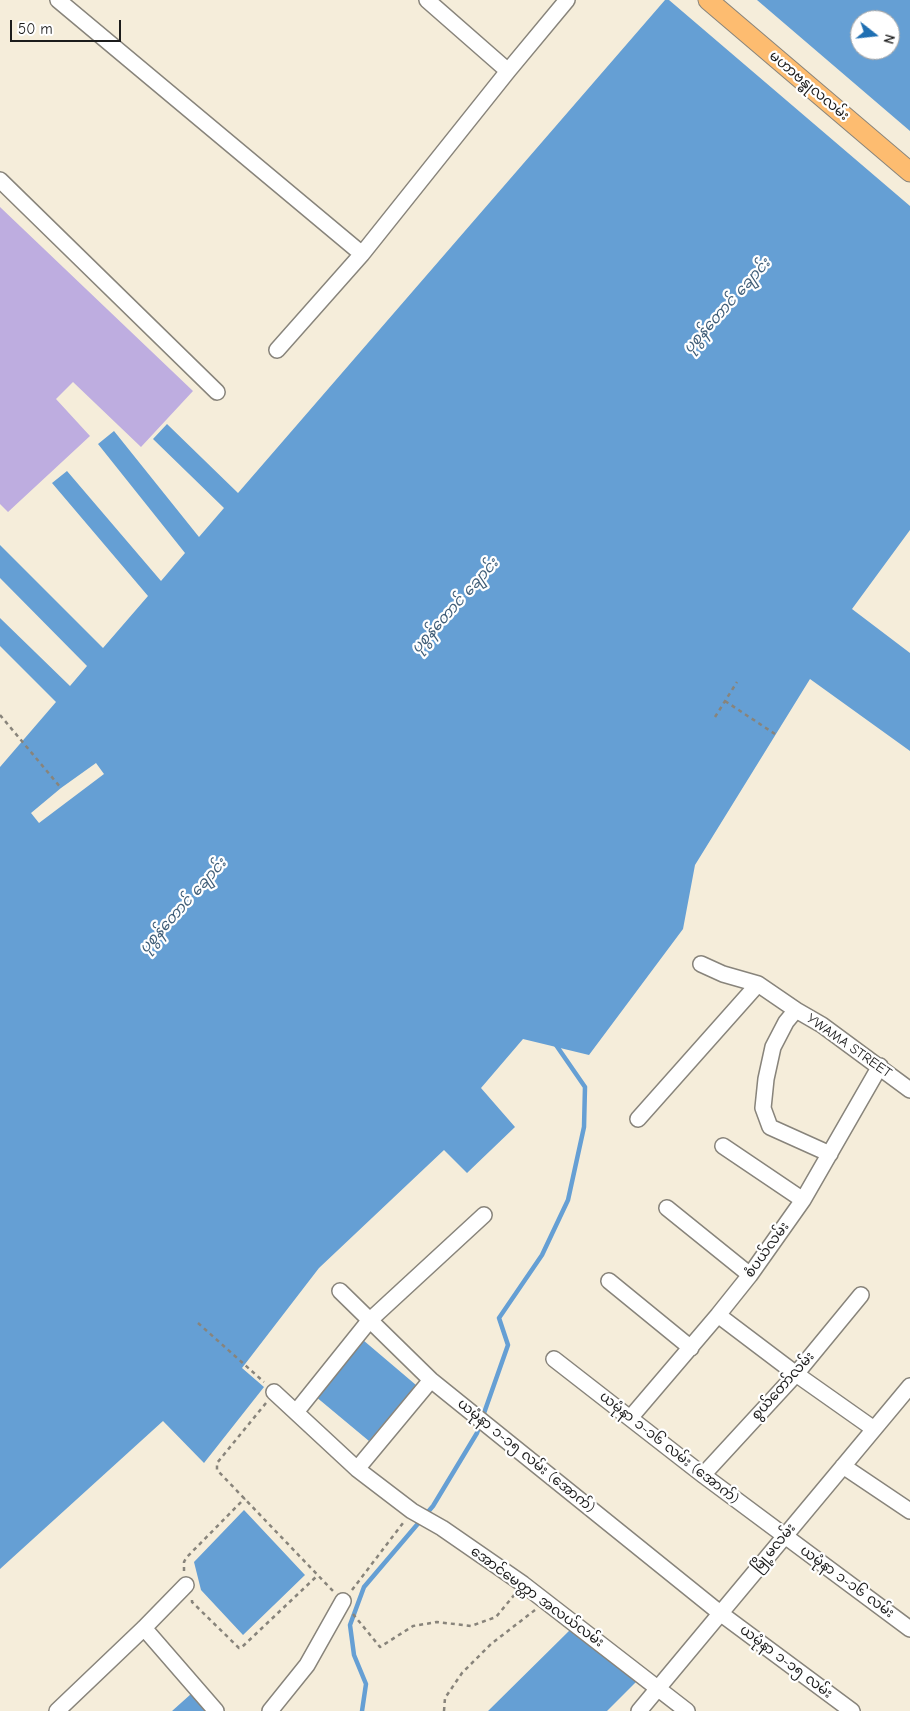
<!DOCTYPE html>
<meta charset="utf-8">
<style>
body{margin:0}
#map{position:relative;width:910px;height:1711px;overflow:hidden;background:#f5edda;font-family:"Comic Neue",sans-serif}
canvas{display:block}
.north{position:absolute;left:850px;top:10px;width:50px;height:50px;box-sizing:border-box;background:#fff;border:1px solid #a4a4a4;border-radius:50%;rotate:106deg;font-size:14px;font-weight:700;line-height:20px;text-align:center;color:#1c1c1c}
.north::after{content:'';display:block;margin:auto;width:18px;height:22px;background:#1f6fb2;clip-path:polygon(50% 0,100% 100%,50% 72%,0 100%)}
.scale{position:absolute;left:10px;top:20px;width:111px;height:22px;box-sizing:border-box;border:2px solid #1c1c1c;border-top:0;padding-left:6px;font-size:15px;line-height:18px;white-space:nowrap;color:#1c1c1c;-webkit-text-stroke:4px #fff;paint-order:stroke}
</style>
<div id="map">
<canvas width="910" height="1711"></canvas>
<div class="north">N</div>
<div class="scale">50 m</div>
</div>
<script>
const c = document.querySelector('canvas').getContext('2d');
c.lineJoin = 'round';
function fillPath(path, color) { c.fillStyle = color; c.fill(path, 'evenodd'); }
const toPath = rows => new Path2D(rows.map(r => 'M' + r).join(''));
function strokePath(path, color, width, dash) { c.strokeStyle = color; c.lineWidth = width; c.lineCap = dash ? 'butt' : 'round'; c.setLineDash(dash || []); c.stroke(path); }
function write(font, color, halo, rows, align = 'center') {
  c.font = font + ' "Comic Neue","Noto Sans Myanmar",sans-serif'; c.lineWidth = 4.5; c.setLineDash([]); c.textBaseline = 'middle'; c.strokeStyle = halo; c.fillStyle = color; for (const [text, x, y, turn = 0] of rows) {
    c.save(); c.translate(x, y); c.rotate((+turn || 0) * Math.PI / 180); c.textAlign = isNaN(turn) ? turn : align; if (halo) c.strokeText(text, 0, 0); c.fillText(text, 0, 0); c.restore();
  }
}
fillPath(toPath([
 [665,0,910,0,910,530,852,609,910,653,910,751,810,679,695,865,683,929,589,1055,523,1039,481,1088,515,1127,467,1173,444,1150,319,1268,242,1368,264,1387,204,1463,163,1421,0,1569,0,767,56,702,0,646,0,618,70,686,87,666,0,578,0,545,103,648,148,596,52,483,67,471,161,581,185,553,98,444,114,431,199,537,224,508,153,439,167,424,238,493],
 [860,20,890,20,890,50,860,50],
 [363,1340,416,1385,369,1441,315,1396],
 [244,1510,305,1575,243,1635,201,1590,194,1562],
 [571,1629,636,1682,607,1711,488,1711],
 [191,1694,205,1711,172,1711]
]), '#659fd4');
fillPath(toPath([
 [669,0,757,0,910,131,910,206],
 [96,763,104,774,39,823,31,813,61,788]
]), '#f5edda');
strokePath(toPath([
 [362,1711,366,1684,354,1655,350,1625,364,1587,433,1506,477,1433,508,1345,499,1318,542,1255,568,1200,584,1127,585,1087,556,1045]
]), '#659fd4', 4.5);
fillPath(toPath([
 [0,207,193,391,141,447,73,382,56,399,90,436,8,512,0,504]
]), '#beade0');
const minor = toPath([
 [58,0,362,254],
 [427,0,508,71],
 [0,180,217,392],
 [277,350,362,254,508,71,567,0],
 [701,964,723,974,758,984,796,1010],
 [638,1119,758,984],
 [723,1146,803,1200],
 [830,1154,770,1127,763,1108,766,1079,773,1047,786,1022,796,1010,822,1025,910,1090],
 [667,1208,750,1275],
 [609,1281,691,1348],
 [340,1291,431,1380,720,1613,852,1711],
 [718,1315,796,1374,874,1429],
 [554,1359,703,1475,910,1629],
 [274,1392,357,1469,412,1511,442,1528,523,1584,687,1711],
 [296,1412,369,1321,484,1215],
 [631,1417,718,1315,750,1275,803,1200,880,1066],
 [843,1466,910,1511],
 [357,1469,431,1380],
 [703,1475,796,1374,861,1295],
 [144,1628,216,1711],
 [57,1711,144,1628,186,1585],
 [270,1711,307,1665,343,1601],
 [639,1711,910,1386]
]);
const major = toPath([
 [708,0,910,172]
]);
strokePath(minor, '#88847b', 18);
strokePath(major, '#88847b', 21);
strokePath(toPath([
 [725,701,775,734],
 [0,715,61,788],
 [715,717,737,682],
 [198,1323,264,1382],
 [266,1403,217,1463,217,1470,333,1591],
 [184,1571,184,1562,186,1558,245,1498],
 [352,1590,403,1523],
 [192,1600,192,1602,239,1648,242,1647,318,1575],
 [353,1614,380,1647,413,1626,437,1622,471,1626,496,1617,515,1594],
 [444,1711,445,1698,462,1673,491,1644,535,1610]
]), '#88847b', 2.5, [4, 4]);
strokePath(minor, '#fff', 15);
strokePath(major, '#fdbc70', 19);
write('14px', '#1c1c1c', '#fff', [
 ["မဟာဗန္ဓုလလမ်း",809,86,40],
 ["YWAMA STREET",849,1046,35],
 ["စံပယ်လမ်း",767,1250,-54],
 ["စွယ်တော်လမ်း",783,1386,-48],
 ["ယမုံနာ ၁-၁၆ လမ်း (အောက်)",669,1448,38],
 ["ယမုံနာ ၁-၁၅ လမ်း (အောက်)",526,1456,39],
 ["မြို့မလမ်း",774,1548,-50],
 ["ယမုံနာ ၁-၁၆ လမ်း",847,1582,36],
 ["အောင်မေတ္တာ အလယ်လမ်း",537,1597,36],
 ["ယမုံနာ ၁-၁၅ လမ်း",786,1662,37]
]);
write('italic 15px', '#405e78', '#fff', [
 ["ပုစွန်တောင် ချောင်း",727,306,-48],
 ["ပုစွန်တောင် ချောင်း",455,606,-48],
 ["ပုစွန်တောင် ချောင်း",183,906,-48]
]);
</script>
